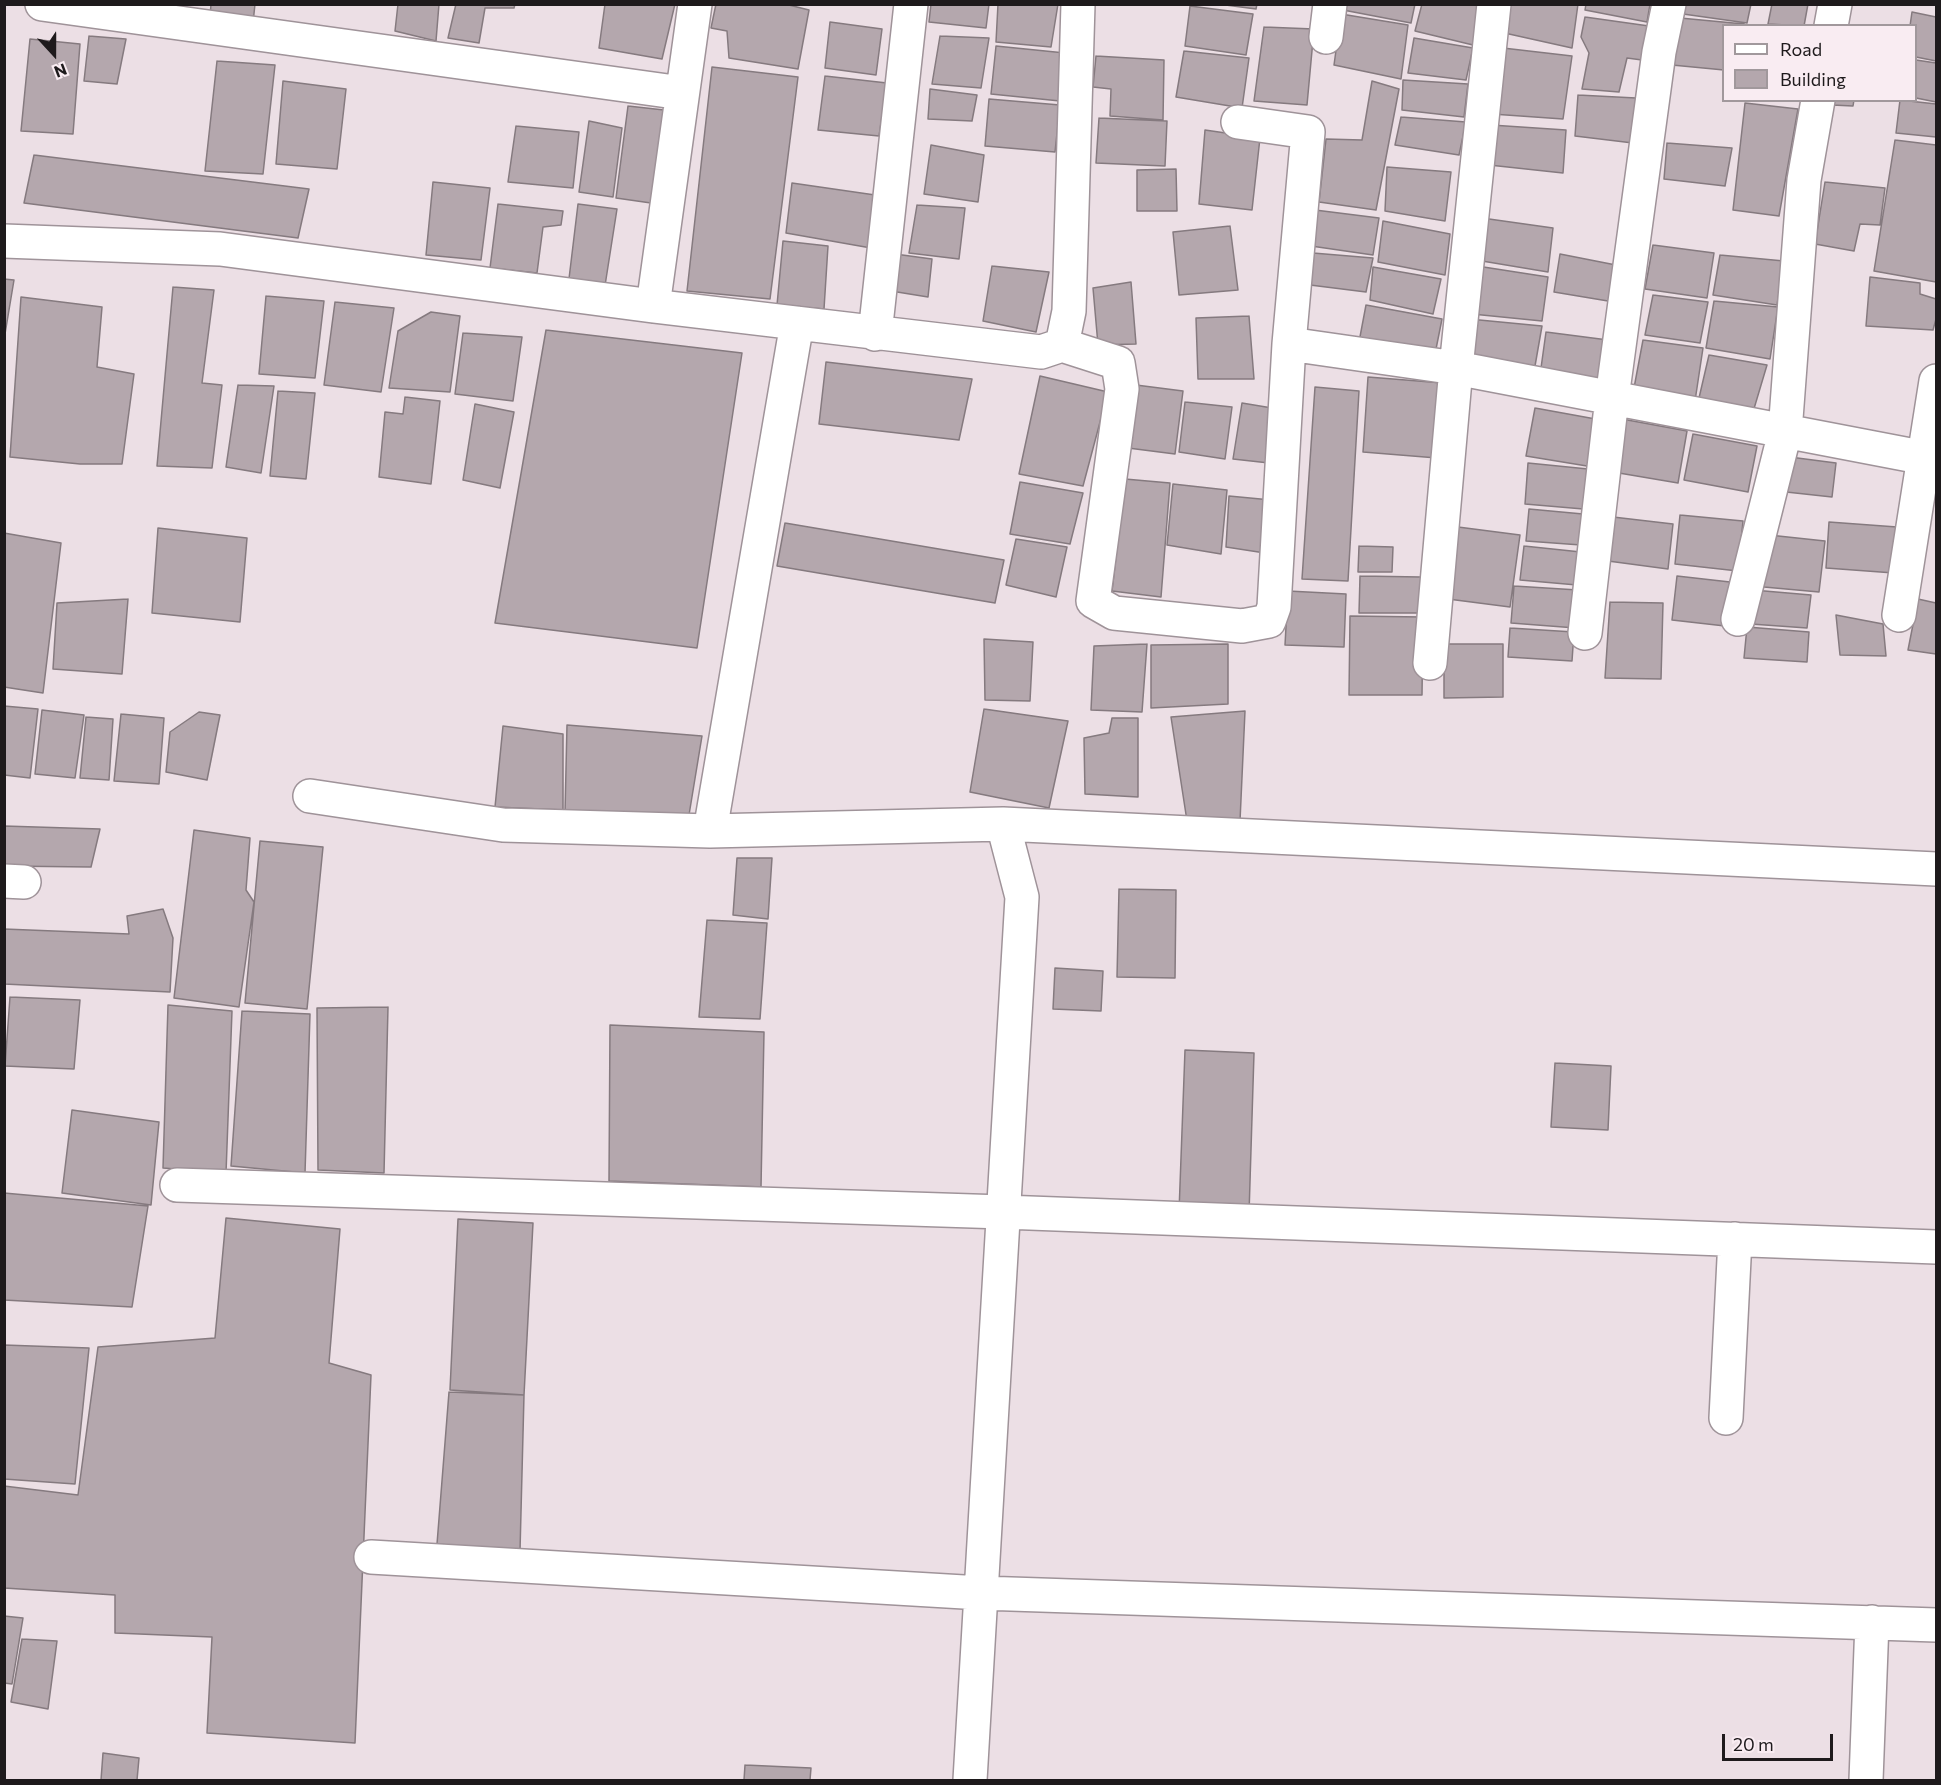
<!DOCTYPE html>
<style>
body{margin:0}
#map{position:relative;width:1941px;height:1785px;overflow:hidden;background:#ecdfe5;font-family:Commissioner,sans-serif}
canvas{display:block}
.frame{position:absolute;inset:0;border:6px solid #1e1a1c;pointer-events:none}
.legend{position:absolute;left:1722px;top:24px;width:195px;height:78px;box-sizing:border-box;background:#f9ecf2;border:2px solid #a1989c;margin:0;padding:8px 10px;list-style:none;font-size:18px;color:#1e1a1c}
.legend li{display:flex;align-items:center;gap:12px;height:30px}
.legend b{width:30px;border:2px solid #a1989c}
.north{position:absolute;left:24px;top:24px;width:60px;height:60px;-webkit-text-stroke:4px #f9ecf2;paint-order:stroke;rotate:159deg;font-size:16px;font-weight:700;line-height:24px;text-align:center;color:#1e1a1c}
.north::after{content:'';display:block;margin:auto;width:21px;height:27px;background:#1e1a1c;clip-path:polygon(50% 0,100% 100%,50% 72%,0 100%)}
.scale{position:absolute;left:1722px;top:1734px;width:111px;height:27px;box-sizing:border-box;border:3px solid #1e1a1c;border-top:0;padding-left:8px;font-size:18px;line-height:21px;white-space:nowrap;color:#1e1a1c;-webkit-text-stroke:4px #f9ecf2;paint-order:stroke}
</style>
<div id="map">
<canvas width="1941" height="1785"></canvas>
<div class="frame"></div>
<ul class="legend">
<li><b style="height:8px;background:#fff"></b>Road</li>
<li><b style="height:16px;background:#b4a7ad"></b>Building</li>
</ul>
<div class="north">N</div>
<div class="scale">20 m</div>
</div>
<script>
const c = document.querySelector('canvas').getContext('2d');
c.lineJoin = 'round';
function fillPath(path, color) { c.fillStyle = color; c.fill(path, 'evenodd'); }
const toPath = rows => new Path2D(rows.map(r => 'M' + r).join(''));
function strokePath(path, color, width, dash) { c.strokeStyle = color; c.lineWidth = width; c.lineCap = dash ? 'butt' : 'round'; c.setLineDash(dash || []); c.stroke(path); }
const building = toPath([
 [211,4,255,4,253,23,210,17,211,4],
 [398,4,439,4,436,41,395,31,398,4],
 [456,4,515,4,514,8,485,8,479,43,448,38,456,4],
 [605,4,675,4,662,59,599,48,605,4],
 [716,4,785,4,809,10,798,69,729,58,727,31,711,28,716,4],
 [931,4,989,4,986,28,929,22,931,4],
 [998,4,1058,4,1051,47,996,42,998,4],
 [1218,4,1257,4,1256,9,1218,4],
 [1344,4,1415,4,1411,23,1343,10,1344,4],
 [1422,4,1475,4,1485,7,1473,45,1415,31,1422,4],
 [1504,4,1578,4,1572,48,1500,32,1504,4],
 [1586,4,1650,4,1647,22,1585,10,1586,4],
 [1677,4,1751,4,1747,23,1676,13,1677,4],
 [1772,4,1808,4,1804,26,1768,24,1772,4],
 [1190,6,1253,14,1246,55,1185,46,1190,6],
 [1912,12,1936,17,1936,61,1916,57,1916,26,1910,26,1912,12],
 [1341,14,1408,25,1401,79,1334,65,1341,14],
 [1585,17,1649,26,1642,60,1627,58,1619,92,1582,89,1589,53,1581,37,1585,17],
 [1680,18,1744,24,1724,26,1724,70,1672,65,1680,18],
 [830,22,882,29,876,75,825,68,830,22],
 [1264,27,1314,29,1307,105,1254,101,1264,27],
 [89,36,126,39,117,84,84,81,89,36],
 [940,36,989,38,981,88,932,84,940,36],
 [1414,38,1473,48,1466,80,1408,73,1414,38],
 [30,39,80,44,73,134,21,131,30,39],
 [996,46,1065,53,1060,101,991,94,996,46],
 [1503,48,1572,56,1563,119,1492,114,1503,48],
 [1184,51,1249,58,1242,108,1176,97,1184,51],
 [1096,56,1164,60,1163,120,1110,116,1111,89,1093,87,1096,56],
 [1916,60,1936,63,1936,102,1916,98,1916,60],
 [217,61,275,65,263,174,205,171,217,61],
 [712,67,798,77,770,299,687,291,712,67],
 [825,76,887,83,879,136,818,130,825,76],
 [1403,80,1468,84,1464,117,1402,110,1403,80],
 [283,81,346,89,337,169,276,164,283,81],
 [1372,81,1399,89,1376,210,1319,202,1326,139,1362,140,1372,81],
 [930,89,977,95,972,121,928,119,930,89],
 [1578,95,1636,98,1633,143,1575,136,1578,95],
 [989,99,1060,105,1055,152,985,146,989,99],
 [1832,100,1854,100,1853,106,1832,105,1832,100],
 [1900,100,1936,104,1936,137,1896,133,1900,100],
 [1745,103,1798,109,1779,216,1733,210,1745,103],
 [628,106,664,110,651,203,616,198,628,106],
 [1401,117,1466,122,1459,155,1395,145,1401,117],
 [1099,118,1167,121,1165,166,1096,163,1099,118],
 [589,121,622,128,613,197,579,192,589,121],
 [1491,125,1566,130,1563,173,1489,165,1491,125],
 [516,126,579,132,573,188,508,182,516,126],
 [1205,130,1260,138,1252,210,1199,204,1205,130],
 [1895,140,1936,145,1936,282,1874,271,1895,140],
 [1667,143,1732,148,1725,186,1664,179,1667,143],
 [931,145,984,155,978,202,924,194,931,145],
 [34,155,309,189,298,238,24,203,34,155],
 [1387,167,1451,172,1445,221,1385,211,1387,167],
 [1176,169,1177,211,1137,211,1137,170,1176,169],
 [433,182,490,188,481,260,426,255,433,182],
 [1825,182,1885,188,1880,225,1860,224,1854,251,1815,244,1825,182],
 [792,183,882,196,871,248,786,233,792,183],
 [498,204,563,211,561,225,543,227,537,273,490,268,498,204],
 [578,204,617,209,604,292,568,287,578,204],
 [917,205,965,208,959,259,909,253,917,205],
 [1315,210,1379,218,1373,255,1311,246,1315,210],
 [1482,218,1553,228,1548,272,1476,260,1482,218],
 [1383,221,1450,234,1445,275,1378,262,1383,221],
 [1230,226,1238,290,1179,295,1173,232,1230,226],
 [783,241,828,246,824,309,777,305,783,241],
 [1653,245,1714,253,1707,298,1645,289,1653,245],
 [1313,253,1373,258,1366,292,1310,285,1313,253],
 [895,254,932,259,928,297,891,291,895,254],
 [1560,254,1626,267,1620,303,1554,292,1560,254],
 [1720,255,1784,261,1777,305,1713,295,1720,255],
 [992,266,1049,272,1036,332,983,321,992,266],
 [1477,266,1548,277,1542,321,1472,314,1477,266],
 [1373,267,1441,279,1433,314,1370,300,1373,267],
 [1870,277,1920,283,1920,294,1936,299,1936,319,1933,330,1866,326,1870,277],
 [4,279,14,280,4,340,4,279],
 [1131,282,1136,344,1098,345,1093,288,1131,282],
 [173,287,214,290,202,383,222,385,212,468,157,466,173,287],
 [1653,295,1708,302,1700,343,1645,335,1653,295],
 [266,296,324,301,315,378,259,374,266,296],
 [21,297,102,307,97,367,134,374,122,464,80,464,10,457,21,297],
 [1714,301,1778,307,1770,359,1706,348,1714,301],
 [335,302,394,308,381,392,324,385,335,302],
 [1366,305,1442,319,1435,354,1359,342,1366,305],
 [431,312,460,316,450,392,389,388,398,331,431,312],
 [1249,316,1254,379,1198,379,1196,318,1249,316],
 [1469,319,1542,326,1535,366,1464,357,1469,319],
 [546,330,742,353,697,648,495,623,546,330],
 [1546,332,1608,340,1606,381,1541,368,1546,332],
 [463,333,522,337,513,401,455,394,463,333],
 [1643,340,1703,348,1695,401,1634,388,1643,340],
 [1709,355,1767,365,1753,412,1699,398,1709,355],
 [826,362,972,379,959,440,819,424,826,362],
 [1040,376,1108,392,1083,486,1019,474,1040,376],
 [1368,377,1443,383,1437,458,1363,452,1368,377],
 [238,385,274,386,261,473,226,467,238,385],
 [1136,385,1183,391,1175,454,1128,448,1136,385],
 [1315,387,1359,391,1348,581,1302,579,1315,387],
 [278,391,315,393,306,479,270,476,278,391],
 [405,397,440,401,431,484,379,477,385,412,403,414,405,397],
 [1185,402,1232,407,1225,459,1179,452,1185,402],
 [1242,403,1278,409,1269,463,1233,459,1242,403],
 [475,404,514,412,500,488,463,480,475,404],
 [1535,408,1601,420,1593,467,1526,456,1535,408],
 [1622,419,1687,431,1678,483,1613,472,1622,419],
 [1693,434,1757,446,1748,492,1684,480,1693,434],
 [1782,456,1836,463,1832,497,1777,491,1782,456],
 [1528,463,1598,470,1595,510,1525,504,1528,463],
 [1125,479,1170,483,1161,597,1112,591,1125,479],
 [1020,482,1083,493,1070,544,1010,534,1020,482],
 [1173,484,1227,490,1221,554,1167,545,1173,484],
 [1229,496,1271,500,1265,553,1226,547,1229,496],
 [1529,509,1583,514,1581,545,1526,541,1529,509],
 [1680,515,1743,521,1738,571,1675,564,1680,515],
 [1613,517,1673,524,1668,569,1608,561,1613,517],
 [1829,522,1897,527,1894,573,1826,568,1829,522],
 [785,523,1004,560,995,603,777,566,785,523],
 [1458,527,1520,535,1510,607,1448,599,1458,527],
 [158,528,247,538,240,622,152,613,158,528],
 [4,533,61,543,43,693,4,687,4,533],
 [1769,535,1825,541,1819,592,1764,587,1769,535],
 [1016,539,1067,547,1056,597,1006,585,1016,539],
 [1359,546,1393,547,1392,572,1358,572,1359,546],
 [1524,546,1581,552,1577,585,1520,580,1524,546],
 [1360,576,1421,577,1421,613,1359,613,1360,576],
 [1677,576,1730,582,1725,626,1672,620,1677,576],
 [1514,586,1578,590,1576,628,1511,623,1514,586],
 [1753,590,1811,595,1807,628,1751,624,1753,590],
 [1288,591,1346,594,1344,647,1285,645,1288,591],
 [128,599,122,674,53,669,57,603,128,599],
 [1918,599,1936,603,1936,654,1908,650,1918,599],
 [1610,602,1663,603,1661,679,1605,678,1610,602],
 [1836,615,1883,624,1886,656,1840,655,1836,615],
 [1350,616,1423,617,1422,695,1349,695,1350,616],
 [1747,627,1809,632,1807,662,1744,658,1747,627],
 [1510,628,1574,632,1572,661,1508,657,1510,628],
 [984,639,1033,642,1030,701,985,700,984,639],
 [1147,644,1142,712,1091,710,1094,646,1147,644],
 [1228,644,1228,704,1151,708,1151,645,1228,644],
 [1444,644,1503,644,1503,697,1444,698,1444,644],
 [4,706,38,709,30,778,4,775,4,706],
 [984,709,1068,721,1049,808,970,792,984,709],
 [42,710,84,715,75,778,35,774,42,710],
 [1245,711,1240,821,1187,821,1171,717,1245,711],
 [199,712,220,715,207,780,166,772,170,732,199,712],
 [121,714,164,718,159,784,114,781,121,714],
 [86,717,113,719,109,780,80,778,86,717],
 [1112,718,1138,718,1138,797,1085,794,1084,738,1109,733,1112,718],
 [567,725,702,736,688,821,565,813,567,725],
 [503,726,563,734,563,810,495,807,503,726],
 [4,826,100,829,91,867,4,866,4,826],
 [194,830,250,838,246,890,254,902,239,1007,174,998,194,830],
 [260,841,323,847,307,1009,245,1003,260,841],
 [737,858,772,858,768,919,733,915,737,858],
 [1119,889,1176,890,1175,978,1117,977,1119,889],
 [163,909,173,938,170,992,4,984,4,929,129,934,127,916,163,909],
 [707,920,767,923,760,1019,699,1017,707,920],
 [1055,968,1103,971,1101,1011,1053,1009,1055,968],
 [10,997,80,1000,74,1069,5,1066,10,997],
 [168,1005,232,1011,226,1173,163,1168,168,1005],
 [388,1007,384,1173,318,1170,317,1008,388,1007],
 [242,1011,310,1014,305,1173,231,1166,242,1011],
 [610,1025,764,1032,761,1187,609,1181,610,1025],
 [1185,1050,1254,1053,1249,1214,1179,1212,1185,1050],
 [1555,1063,1611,1066,1608,1130,1551,1127,1555,1063],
 [72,1110,159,1122,151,1205,62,1193,72,1110],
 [4,1193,148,1206,132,1307,4,1300,4,1193],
 [226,1218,340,1229,329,1363,371,1375,355,1743,207,1733,212,1637,115,1633,115,1595,4,1588,4,1486,78,1495,98,1347,215,1338,226,1218],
 [458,1219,533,1223,524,1395,450,1390,458,1219],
 [4,1345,89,1348,75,1484,4,1479,4,1345],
 [449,1392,524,1395,520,1551,437,1544,449,1392],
 [4,1616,23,1618,12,1684,4,1683,4,1616],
 [22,1639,57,1641,48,1709,11,1702,22,1639],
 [103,1753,139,1758,137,1780,101,1780,103,1753],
 [745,1765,811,1768,810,1780,744,1780,745,1765]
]);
fillPath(building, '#b4a7ad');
strokePath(building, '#857a7f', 1.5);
const minor = toPath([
 [42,4,682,93],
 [1831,26,1835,4],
 [1326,37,1330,4],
 [4,241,220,249,653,306,1041,352,1062,345,1069,311,1078,4],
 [653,306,695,4],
 [875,334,911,4],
 [1289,344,1456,368,1936,460],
 [1062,345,1118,363,1122,389,1093,601,1114,613,1242,626,1269,621,1274,607,1289,344,1308,132,1238,122],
 [1899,615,1936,381],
 [1738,619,1785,432,1804,180,1818,100],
 [1585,633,1612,398,1659,52,1669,4],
 [1430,663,1456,368,1494,4],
 [310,796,503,825,710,831,1003,824,1936,869],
 [710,831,797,323],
 [4,881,24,882],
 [177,1185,1003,1212,1936,1247],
 [1726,1418,1735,1239],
 [371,1557,981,1593,1936,1625],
 [970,1780,1022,897,1003,824],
 [1866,1780,1872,1622]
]);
strokePath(minor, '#9f9399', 36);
strokePath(minor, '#fff', 33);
</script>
